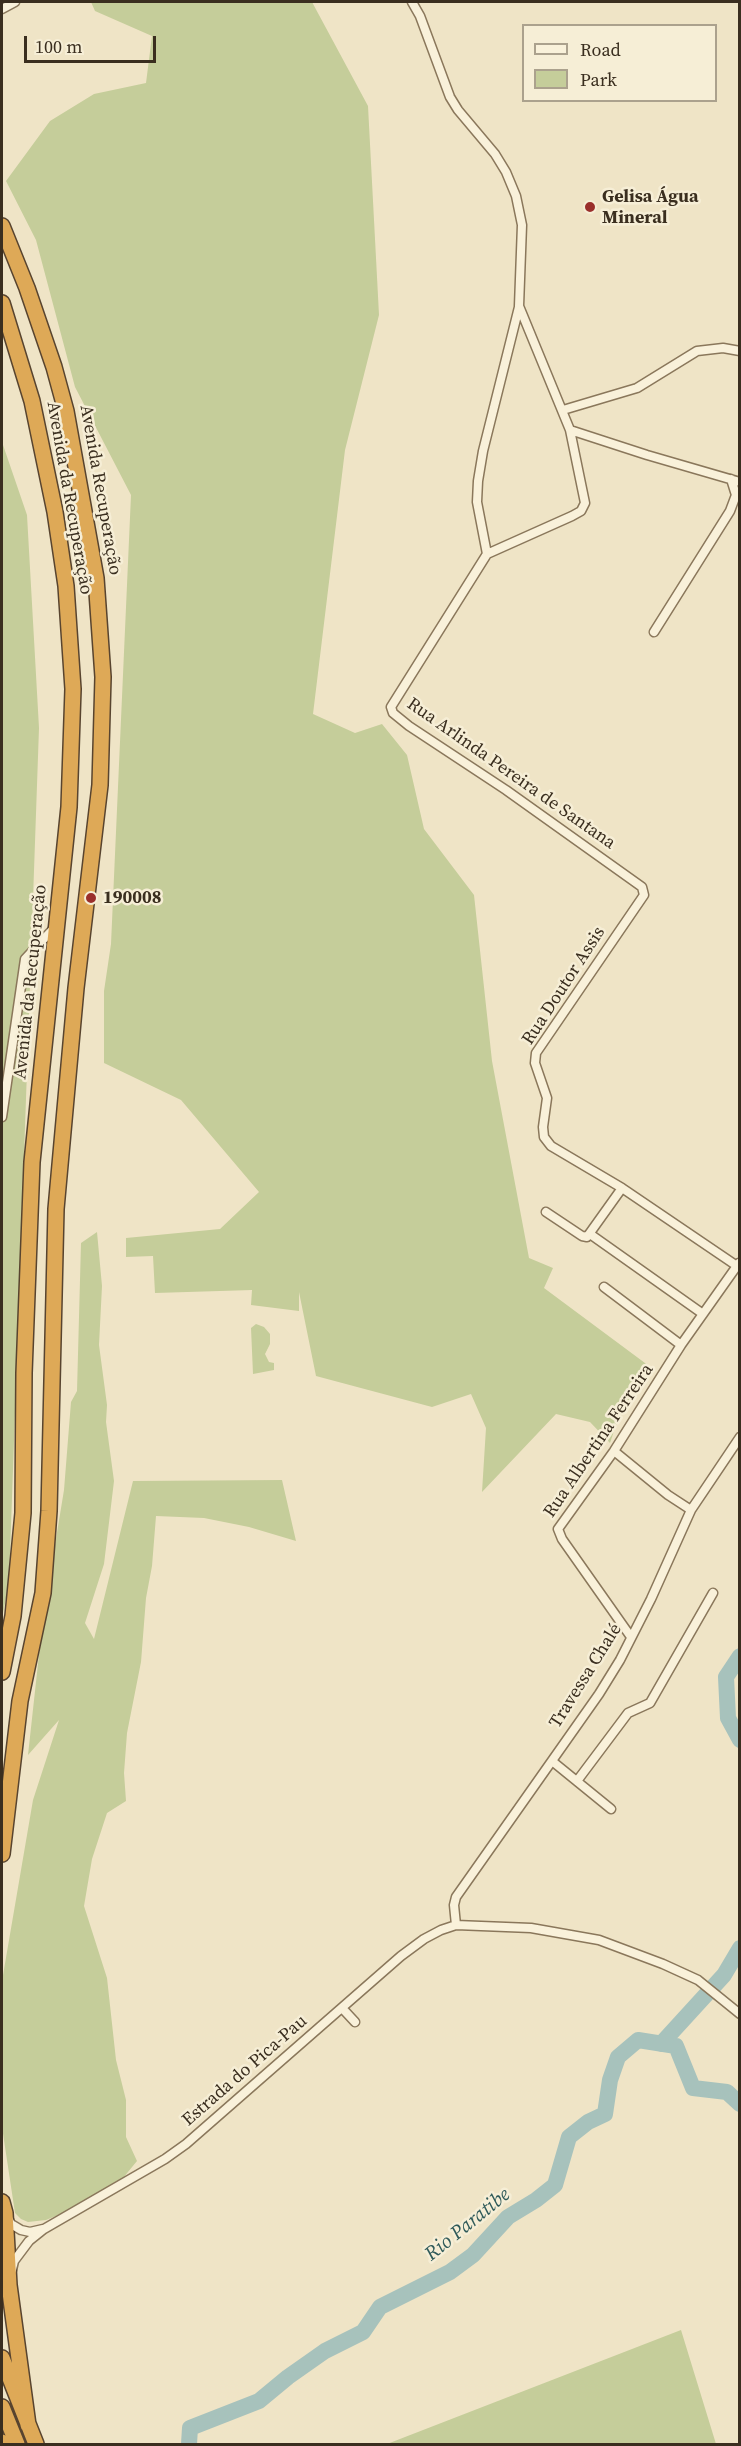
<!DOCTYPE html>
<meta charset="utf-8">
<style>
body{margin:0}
#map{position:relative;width:741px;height:2446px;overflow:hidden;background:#efe4c6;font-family:"Source Serif 4",serif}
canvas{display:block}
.frame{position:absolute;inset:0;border:3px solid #3a2e1f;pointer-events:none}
.legend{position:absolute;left:522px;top:24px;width:195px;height:78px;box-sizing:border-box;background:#f6eed6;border:2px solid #aba18d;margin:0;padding:8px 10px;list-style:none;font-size:18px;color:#3a2e1f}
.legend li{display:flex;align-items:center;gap:12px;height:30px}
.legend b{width:30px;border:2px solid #aba18d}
.scale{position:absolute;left:24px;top:36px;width:132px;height:27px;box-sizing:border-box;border:3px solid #3a2e1f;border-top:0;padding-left:8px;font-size:18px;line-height:21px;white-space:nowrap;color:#3a2e1f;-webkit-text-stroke:4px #f6eed6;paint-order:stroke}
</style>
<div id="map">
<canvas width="741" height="2446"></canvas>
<div class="frame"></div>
<ul class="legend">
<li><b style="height:8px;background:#f9f1da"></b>Road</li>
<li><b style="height:16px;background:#c5cd9a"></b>Park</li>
</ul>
<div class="scale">100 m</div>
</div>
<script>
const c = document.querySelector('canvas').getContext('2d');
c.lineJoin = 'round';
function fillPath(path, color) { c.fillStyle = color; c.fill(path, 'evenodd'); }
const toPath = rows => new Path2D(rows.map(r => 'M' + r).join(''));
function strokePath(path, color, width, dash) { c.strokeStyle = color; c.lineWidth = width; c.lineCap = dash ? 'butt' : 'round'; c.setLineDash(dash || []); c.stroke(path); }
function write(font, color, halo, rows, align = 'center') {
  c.font = font + ' "Source Serif 4",serif'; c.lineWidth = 5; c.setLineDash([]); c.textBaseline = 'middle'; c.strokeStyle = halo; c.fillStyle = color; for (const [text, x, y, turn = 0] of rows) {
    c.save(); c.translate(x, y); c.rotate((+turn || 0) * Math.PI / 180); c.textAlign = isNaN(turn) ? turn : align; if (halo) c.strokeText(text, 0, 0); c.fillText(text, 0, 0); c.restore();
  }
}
fillPath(toPath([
 [91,2,312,2,368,106,379,315,345,450,313,714,355,733,382,724,407,755,424,829,474,895,492,1061,529,1258,553,1268,544,1288,649,1366,616,1425,610,1443,590,1422,556,1414,482,1492,486,1428,471,1394,432,1407,316,1376,299,1292,299,1311,251,1305,252,1290,155,1293,153,1256,126,1257,126,1238,220,1229,259,1192,181,1100,104,1063,104,991,111,944,131,495,75,387,36,240,6,181,50,121,94,94,146,83,152,36,95,11],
 [2,442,27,515,39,728,9,1583,2,1618],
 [97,1232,102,1286,99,1345,107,1405,106,1422,114,1481,104,1564,85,1623,94,1639,133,1481,282,1480,296,1541,249,1527,204,1518,156,1516,152,1566,146,1598,141,1662,127,1733,124,1773,126,1801,107,1813,92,1859,84,1906,107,1978,116,2060,126,2100,126,2137,137,2161,123,2178,63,2213,46,2220,28,2222,21,2219,15,2213,2,2127,2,1981,33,1800,59,1720,28,1755,43,1618,64,1490,71,1402,77,1391,81,1243],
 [256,1324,264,1327,270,1334,270,1344,265,1354,269,1362,274,1363,274,1370,253,1374,251,1328],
 [681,2330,716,2444,387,2444]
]), '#c5cd9a');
strokePath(toPath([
 [740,1656,726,1677,728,1718,740,1740],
 [661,2044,724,1975,740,1948],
 [189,2444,190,2428,259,2401,288,2377,325,2351,363,2332,380,2307,450,2272,473,2255,508,2217,536,2200,555,2185,569,2137,588,2122,605,2114,610,2080,618,2057,638,2040,676,2046,693,2088,727,2092,740,2104]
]), '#a7c2bc', 16);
const street = toPath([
 [412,2,420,16,450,97,458,110,495,154,506,172,516,196,522,225,519,306,570,430,585,503,581,511,572,516,487,554,391,707,393,713,409,726,506,790,642,887,644,895,536,1053,535,1063,547,1098,543,1127,544,1137,551,1146,622,1188,737,1266],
 [2,9,15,2],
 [563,410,637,388,697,351,723,348,740,351],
 [570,430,647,455,740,482],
 [487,554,477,502,478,481,483,451,519,307],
 [654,632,730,511,736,495,731,479],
 [2,1117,25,959,56,926],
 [546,1212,582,1236,587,1237,622,1188],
 [590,1234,703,1314],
 [604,1287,681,1345],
 [614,1451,668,1495,691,1510],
 [631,1637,562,1539,558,1529,614,1451,681,1345,739,1263],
 [552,1761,611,1809],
 [577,1781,628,1713,650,1703,713,1593],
 [456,1925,454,1905,456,1897,599,1694,620,1660,651,1599,691,1510,740,1437],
 [342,2008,355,2022],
 [8,2218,11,2224,21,2230,30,2232,43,2229],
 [12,2270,14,2261,29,2241,44,2229,165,2159,186,2144,401,1956,424,1939,441,1930,456,1925,531,1928,599,1940,663,1964,698,1980,740,2014]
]);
const highway = toPath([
 [2,226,27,288,54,367,66,411,96,578,103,677,100,785,76,988,56,1209,49,1511,43,1593,20,1701,2,1854],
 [2,303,32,401,55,512,66,586,73,689,69,807,32,1162,24,1373,23,1513,13,1616,2,1672],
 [2,2202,5,2213,9,2285,28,2425],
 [2,2358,36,2444],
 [2,2407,17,2444],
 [2,2442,3,2444]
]);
strokePath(street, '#8a775b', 11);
strokePath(highway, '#58442f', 18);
strokePath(street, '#f9f1da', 8);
strokePath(highway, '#dea957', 15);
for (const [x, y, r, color] of [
 [590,207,6,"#9a2f2b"],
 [91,898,6,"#9a2f2b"]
]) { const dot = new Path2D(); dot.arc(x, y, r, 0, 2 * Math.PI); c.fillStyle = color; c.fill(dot); strokePath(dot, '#f6eed6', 2); }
write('bold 18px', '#3a2e1f', '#f6eed6', [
 ["Gelisa Água",602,197],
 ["Mineral",602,218],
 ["190008",103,898]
], 'left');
write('18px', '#3a2e1f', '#f6eed6', [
 ["Avenida Recuperação",100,490,80],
 ["Avenida da Recuperação",69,498,80],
 ["Rua Arlinda Pereira de Santana",511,774,35],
 ["Avenida da Recuperação",31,982,-84],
 ["Rua Doutor Assis",564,986,-57],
 ["Rua Albertina Ferreira",599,1441,-56],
 ["Travessa Chalé",586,1676,-58],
 ["Estrada do Pica-Pau",245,2071,-41]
]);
write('italic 20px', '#2f5a59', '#f6eed6', [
 ["Rio Paratibe",468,2225,-39]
]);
</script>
